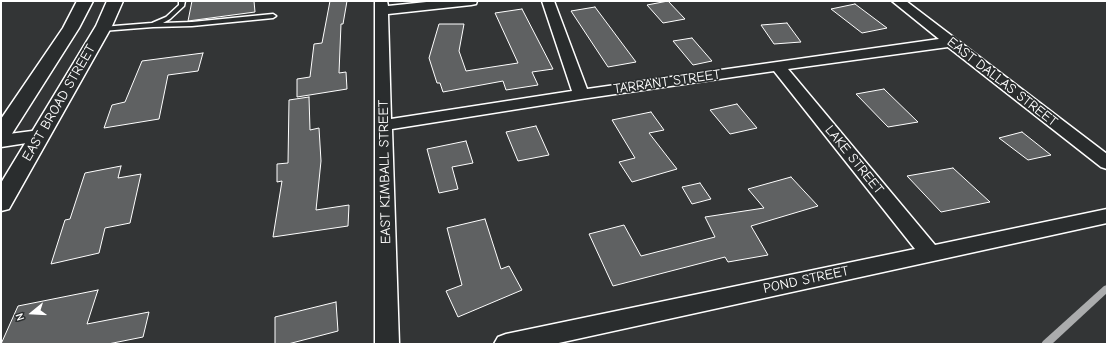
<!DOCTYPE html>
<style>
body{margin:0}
#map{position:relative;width:1108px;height:345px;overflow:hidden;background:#333536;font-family:"Comic Neue",sans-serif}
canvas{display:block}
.frame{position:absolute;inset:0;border:2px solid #fff;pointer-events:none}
.north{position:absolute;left:12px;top:293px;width:40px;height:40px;-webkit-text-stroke:3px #2a2d2e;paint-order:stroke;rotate:252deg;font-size:11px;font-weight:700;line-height:16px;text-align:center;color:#fff}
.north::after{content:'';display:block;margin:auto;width:14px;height:18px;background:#fff;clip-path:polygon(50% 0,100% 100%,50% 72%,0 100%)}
</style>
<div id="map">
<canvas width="1108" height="345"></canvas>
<div class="frame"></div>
<div class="north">N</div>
</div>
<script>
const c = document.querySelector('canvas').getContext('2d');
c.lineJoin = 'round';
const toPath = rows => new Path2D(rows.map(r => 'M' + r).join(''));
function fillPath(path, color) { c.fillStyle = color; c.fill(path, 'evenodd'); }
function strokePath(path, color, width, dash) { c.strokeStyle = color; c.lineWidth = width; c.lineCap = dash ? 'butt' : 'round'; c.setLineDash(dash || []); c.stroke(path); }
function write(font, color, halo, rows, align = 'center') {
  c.font = font + ' "Comic Neue",sans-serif'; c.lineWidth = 3.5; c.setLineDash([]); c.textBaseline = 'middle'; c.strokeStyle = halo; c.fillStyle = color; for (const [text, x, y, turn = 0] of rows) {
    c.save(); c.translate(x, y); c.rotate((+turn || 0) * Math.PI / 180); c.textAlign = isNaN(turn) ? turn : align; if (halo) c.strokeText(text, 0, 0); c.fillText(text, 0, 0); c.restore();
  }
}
fillPath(toPath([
 [1107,285,1107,293,1052,344,1041,344,1043,341,1104,286,1107,285]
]), '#abacad');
const building = toPath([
 [192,1,254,1,255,12,188,21,192,1],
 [330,1,347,1,343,24,341,24,339,73,346,72,347,89,297,97,297,79,310,77,314,44,322,43,330,1],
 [668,1,685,19,663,23,647,5,668,1],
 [855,4,887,28,862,33,831,9,855,4],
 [595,7,636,62,608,67,571,11,595,7],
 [522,9,553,69,532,72,538,85,506,90,503,81,443,92,440,83,437,83,429,58,439,24,464,24,459,51,466,71,518,63,495,13,522,9],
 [787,23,801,42,774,44,761,25,787,23],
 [692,38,712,61,693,65,673,41,692,38],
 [203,53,198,71,168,75,159,119,104,128,112,105,125,102,142,61,203,53],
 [884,89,918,122,888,127,856,94,884,89],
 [309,97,310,130,319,128,321,161,316,210,349,205,348,226,273,237,282,181,277,182,277,164,288,163,289,100,309,97],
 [737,104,757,128,730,134,710,110,737,104],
 [651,112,664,130,649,133,677,169,632,182,619,162,635,158,612,120,651,112],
 [536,126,549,155,518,161,506,132,536,126],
 [1022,132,1051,155,1028,160,999,138,1022,132],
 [466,141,473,163,452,167,458,189,439,193,427,149,466,141],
 [121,166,118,178,141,174,130,223,105,228,99,253,51,264,65,220,70,219,85,173,121,166],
 [953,168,990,202,941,212,907,176,953,168],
 [791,177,818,206,751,226,768,255,728,262,725,257,613,286,589,234,624,225,641,256,715,237,705,217,764,208,748,189,791,177],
 [700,183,711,199,692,204,682,187,700,183],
 [485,219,501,269,509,266,522,290,458,317,446,291,462,285,447,228,485,219],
 [98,290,87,324,149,312,143,337,108,344,1,344,18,306,98,290],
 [336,302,338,331,288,344,275,344,275,317,336,302]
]);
fillPath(building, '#5f6162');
strokePath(building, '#fff', 1);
const lane = toPath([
 [179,1,185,1,184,6,170,19,163,23,192,22,273,14,276,16,273,18,192,26,153,27,102,31,99,29,102,27,152,23,166,17,179,5,179,1]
]);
const street = toPath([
 [375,1,387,1,388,6,436,1,477,1,476,4,471,5,388,14,391,119,572,91,542,1,554,1,587,89,939,39,892,1,906,1,1107,154,1107,169,1101,167,948,47,788,69,935,245,1107,209,1107,223,554,344,494,344,498,337,506,334,915,249,774,71,581,99,392,129,399,344,375,344,375,1],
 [40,130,46,132,48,136,46,140,1,147,1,135,40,130]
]);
const secondary = toPath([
 [77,1,93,1,79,28,8,140,1,142,1,119,63,28,77,1],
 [107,1,123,1,112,26,9,209,1,211,1,183,96,26,107,1]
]);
strokePath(lane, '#fff', 3);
strokePath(street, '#fff', 3);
strokePath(secondary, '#fff', 3);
fillPath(lane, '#2a2d2e');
fillPath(street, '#2a2d2e');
fillPath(secondary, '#2a2d2e');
write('14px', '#fff', '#2a2d2e', [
 ["TARRANT STREET",667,82,-8],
 ["EAST DALLAS STREET",1002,82,38],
 ["EAST BROAD STREET",59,103,-60],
 ["LAKE STREET",854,160,51],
 ["EAST KIMBALL STREET",385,172,-91],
 ["POND STREET",806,280,-12]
]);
</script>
